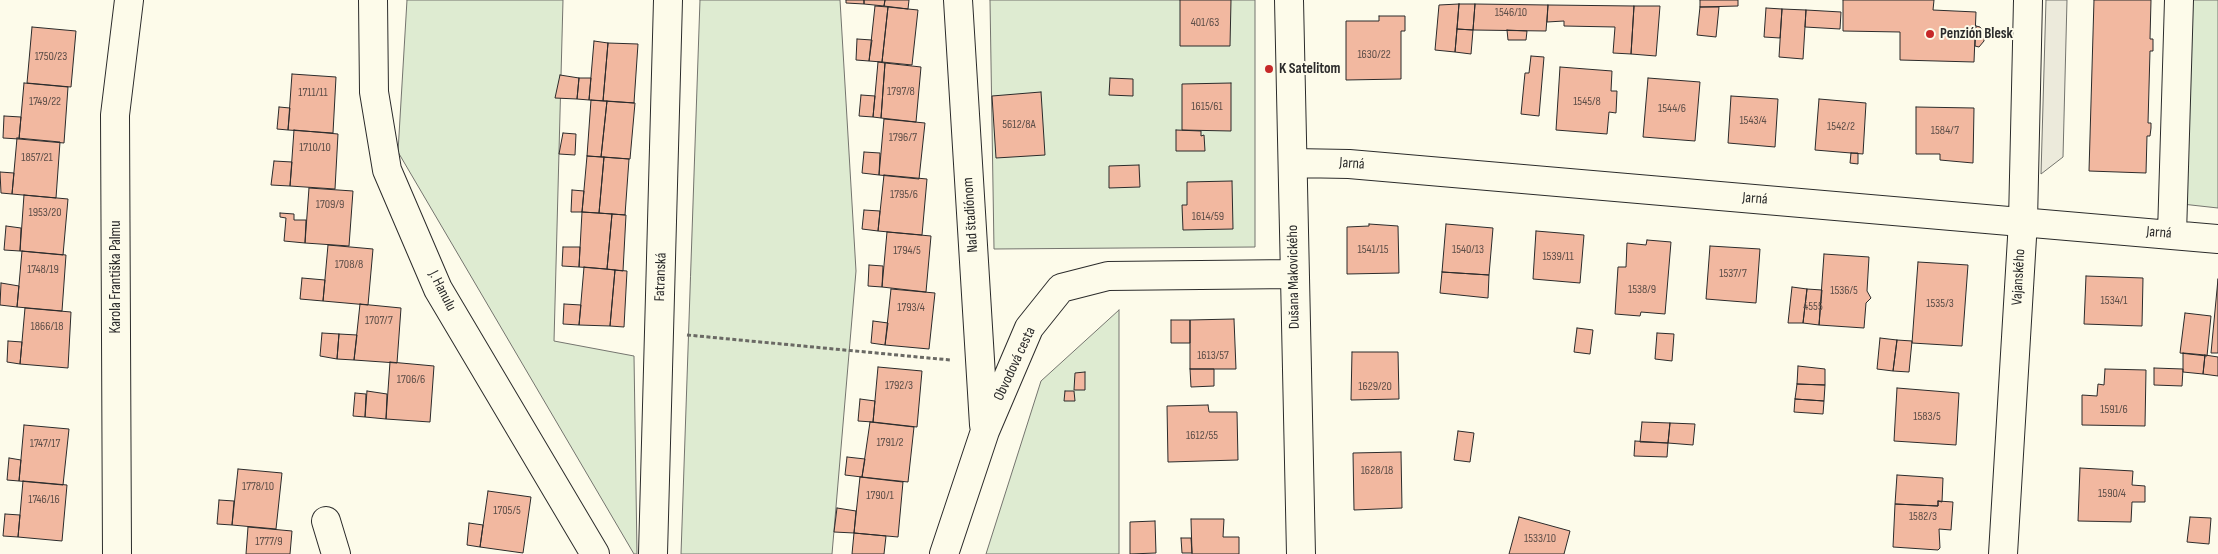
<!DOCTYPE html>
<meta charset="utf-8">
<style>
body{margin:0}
canvas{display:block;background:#fdfbea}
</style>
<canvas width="2218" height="554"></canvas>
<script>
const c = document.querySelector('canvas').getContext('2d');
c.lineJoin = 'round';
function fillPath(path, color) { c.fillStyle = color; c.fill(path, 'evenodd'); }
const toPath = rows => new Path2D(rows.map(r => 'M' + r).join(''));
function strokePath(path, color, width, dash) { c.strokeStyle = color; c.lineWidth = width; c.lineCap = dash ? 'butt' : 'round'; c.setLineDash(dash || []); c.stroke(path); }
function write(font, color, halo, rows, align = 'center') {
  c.font = font + ' "Sofia Sans Condensed",sans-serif'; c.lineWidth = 4; c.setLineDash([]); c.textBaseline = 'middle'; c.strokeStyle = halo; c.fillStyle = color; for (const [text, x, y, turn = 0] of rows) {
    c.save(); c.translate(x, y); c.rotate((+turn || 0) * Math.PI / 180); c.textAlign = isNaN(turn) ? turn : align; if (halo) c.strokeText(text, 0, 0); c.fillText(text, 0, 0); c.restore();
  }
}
const green = toPath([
 [407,0,563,0,554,341,634,356,637,554,634,554,398,152,407,0],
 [700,0,840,0,856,271,832,554,681,554,700,0],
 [990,0,1255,0,1255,247,994,249,990,0],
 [2172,0,2218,0,2218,208,2173,203,2172,0],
 [1119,310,1119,554,986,554,1041,381,1119,310]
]);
fillPath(green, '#deebd1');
strokePath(green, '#74746e', 1);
const parking = toPath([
 [2046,0,2067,0,2063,157,2041,174,2046,0]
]);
fillPath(parking, '#eceadb');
strokePath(parking, '#74746e', 1);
const building = toPath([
 [846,0,864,0,864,4,846,3,846,0],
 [864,0,885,0,884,6,864,4,864,0],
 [885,0,909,0,908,9,884,6,885,0],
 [1180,0,1231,0,1230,46,1180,46,1180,0],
 [1700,0,1738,0,1738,6,1700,7,1700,0],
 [1843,0,1934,0,1933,10,1976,12,1974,62,1900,60,1900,32,1843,31,1843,0],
 [2094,0,2151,0,2150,39,2153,39,2153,51,2150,51,2148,123,2151,123,2151,128,2150,136,2147,136,2146,173,2089,171,2094,0],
 [1459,4,1455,52,1435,50,1439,5,1459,4],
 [1459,4,1475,4,1473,30,1457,29,1459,4],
 [1475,4,1548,5,1546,31,1473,30,1475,4],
 [1548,5,1634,6,1631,54,1613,53,1615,27,1564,26,1564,21,1547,22,1548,5],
 [875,6,888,7,882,62,869,61,875,6],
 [1634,6,1660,6,1656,56,1631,54,1634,6],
 [888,7,918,10,912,65,882,62,888,7],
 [1700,7,1719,7,1716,37,1697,35,1700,7],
 [1766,8,1782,9,1780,38,1764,37,1766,8],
 [1782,9,1806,10,1803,59,1779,57,1782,9],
 [1806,10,1841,12,1840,29,1805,27,1806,10],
 [1379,16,1405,16,1405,31,1401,31,1401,79,1346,80,1346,21,1379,21,1379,16],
 [1976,26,1980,27,1984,33,1984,41,1979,47,1975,46,1976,26],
 [32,27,76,31,71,87,27,83,32,27],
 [1457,29,1473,30,1471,54,1455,52,1457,29],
 [1507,30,1527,31,1526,40,1508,40,1507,30],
 [857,39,872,40,869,61,856,60,857,39],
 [594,41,608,43,603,101,589,100,594,41],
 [608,43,638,44,634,103,603,101,608,43],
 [1531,56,1544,57,1539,116,1521,114,1525,73,1529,73,1531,56],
 [878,62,885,63,881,118,873,117,878,62],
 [885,63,921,67,916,122,881,118,885,63],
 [1560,67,1612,71,1611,91,1617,91,1616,113,1609,112,1607,134,1556,130,1560,67],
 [292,74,336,77,333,133,288,130,292,74],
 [560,75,579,78,577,99,555,98,560,75],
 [579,78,591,78,589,100,577,99,579,78],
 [1110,78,1133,79,1133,96,1109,95,1110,78],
 [1648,78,1700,82,1695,141,1643,137,1648,78],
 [24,83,68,87,64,143,19,139,24,83],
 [1231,83,1231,131,1182,130,1182,84,1231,83],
 [1041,92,1045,155,996,158,992,96,1041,92],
 [861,95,875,96,873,117,859,116,861,95],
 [1731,96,1778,99,1775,147,1728,143,1731,96],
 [1819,99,1866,103,1863,154,1815,150,1819,99],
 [591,100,607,101,601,157,587,156,591,100],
 [607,101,635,103,630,159,601,157,607,101],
 [279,107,290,108,288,130,277,129,279,107],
 [1916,107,1974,108,1973,163,1940,160,1940,154,1916,154,1916,107],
 [4,116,21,117,19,139,3,138,4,116],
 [884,119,925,123,919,179,879,175,884,119],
 [294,130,338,134,335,189,290,186,294,130],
 [1176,130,1201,131,1201,136,1204,135,1205,151,1176,151,1176,130],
 [563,133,576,134,575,155,559,154,563,133],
 [17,138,60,142,56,198,12,194,17,138],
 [864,152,880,153,879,175,862,173,864,152],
 [1851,153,1858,153,1858,164,1850,163,1851,153],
 [587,156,604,157,599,213,582,212,587,156],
 [604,157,629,159,625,215,599,213,604,157],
 [274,161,292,162,290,186,271,185,274,161],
 [1139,165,1140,187,1109,188,1109,166,1139,165],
 [0,172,14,173,12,194,1,193,0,172],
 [884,175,927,179,922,235,878,231,884,175],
 [1232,181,1233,229,1183,230,1182,205,1187,205,1187,182,1232,181],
 [309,188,353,191,349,246,305,243,309,188],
 [572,190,584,191,582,212,571,212,572,190],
 [24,195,68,199,63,255,20,251,24,195],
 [864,210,880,211,878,231,862,229,864,210],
 [582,212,612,214,607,269,579,267,582,212],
 [280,213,294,214,294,220,306,220,305,243,284,241,286,218,280,217,280,213],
 [612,214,626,215,623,271,607,269,612,214],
 [1369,224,1398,226,1399,273,1347,274,1347,227,1369,226,1369,224],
 [1446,224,1493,228,1489,275,1442,272,1446,224],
 [6,226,21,228,20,251,4,250,6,226],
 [1536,231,1584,235,1580,283,1533,279,1536,231],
 [887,232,931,236,926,292,882,287,887,232],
 [1647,240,1671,242,1665,314,1641,312,1640,316,1615,314,1618,267,1626,267,1627,243,1646,245,1647,240],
 [328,245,373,249,368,305,323,301,328,245],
 [1710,246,1760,249,1756,303,1706,299,1710,246],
 [563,247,580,247,579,267,562,266,563,247],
 [22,251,66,255,62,311,17,307,22,251],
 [1824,254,1869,257,1867,291,1871,298,1866,303,1864,328,1819,325,1824,254],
 [1918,262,1968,265,1962,346,1912,343,1918,262],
 [869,265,883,266,882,287,868,286,869,265],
 [584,267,615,270,610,326,579,325,584,267],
 [615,270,627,271,624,327,610,326,615,270],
 [1442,272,1489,275,1488,298,1440,293,1442,272],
 [2086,276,2143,278,2142,326,2084,324,2086,276],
 [302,278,325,280,323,301,300,299,302,278],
 [2218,279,2218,353,2211,353,2218,279],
 [1,283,19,286,17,307,0,305,1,283],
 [1792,287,1807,289,1803,323,1788,323,1792,287],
 [891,289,935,293,929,349,885,345,891,289],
 [1807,289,1822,290,1819,325,1803,323,1807,289],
 [360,304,401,308,397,363,354,360,360,304],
 [564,304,581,305,579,325,563,324,564,304],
 [25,308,71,312,68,368,20,364,25,308],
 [2185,313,2211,316,2207,356,2180,353,2185,313],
 [1234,319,1236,369,1190,369,1190,320,1234,319],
 [1171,320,1190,320,1190,343,1171,343,1171,320],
 [873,321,888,323,885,345,871,343,873,321],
 [1577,328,1593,330,1590,354,1574,352,1577,328],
 [322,333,339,334,337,359,320,356,322,333],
 [1657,333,1674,334,1672,361,1655,359,1657,333],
 [339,334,357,335,354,360,337,359,339,334],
 [1880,338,1897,340,1893,371,1877,369,1880,338],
 [1897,340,1912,341,1909,372,1893,371,1897,340],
 [8,341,22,342,20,364,7,362,8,341],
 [1352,352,1398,352,1399,399,1351,400,1352,352],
 [2183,353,2205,355,2203,374,2183,372,2183,353],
 [2205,355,2218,357,2218,376,2203,374,2205,355],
 [390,362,434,366,430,422,386,419,390,362],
 [1798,366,1825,369,1825,385,1797,384,1798,366],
 [878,367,922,371,917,427,873,422,878,367],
 [2154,368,2183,369,2182,386,2154,385,2154,368],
 [1190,369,1214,369,1214,386,1191,387,1190,369],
 [2105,369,2146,370,2145,426,2082,425,2082,395,2097,396,2098,384,2104,385,2105,369],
 [1085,372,1085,390,1074,390,1075,373,1085,372],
 [1797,384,1825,385,1824,401,1795,399,1797,384],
 [1897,388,1959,393,1956,445,1894,441,1897,388],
 [367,391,387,394,386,419,365,417,367,391],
 [1065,391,1074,391,1075,401,1064,401,1065,391],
 [355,393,366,394,365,417,353,416,355,393],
 [860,399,875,401,873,422,858,421,860,399],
 [1795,399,1824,401,1823,414,1794,412,1795,399],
 [1208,405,1209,412,1237,412,1238,460,1168,462,1167,406,1208,405],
 [870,422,914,427,908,482,862,477,870,422],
 [1642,422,1670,423,1668,443,1640,442,1642,422],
 [1670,423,1695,424,1693,445,1668,443,1670,423],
 [24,425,69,429,63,485,19,481,24,425],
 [1458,431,1474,433,1470,462,1454,460,1458,431],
 [1635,441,1668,443,1667,457,1634,456,1635,441],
 [1401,452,1402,508,1354,510,1353,453,1401,452],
 [847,457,865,459,862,477,845,475,847,457],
 [9,458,21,460,19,481,7,480,9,458],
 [2080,468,2133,471,2132,485,2145,486,2145,502,2132,502,2131,522,2078,521,2080,468],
 [238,469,282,473,276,529,232,525,238,469],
 [1897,475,1943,478,1942,502,1938,501,1938,506,1895,504,1897,475],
 [860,477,903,482,898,537,854,533,860,477],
 [23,481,67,485,62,541,18,537,23,481],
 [488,491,531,497,523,553,480,547,488,491],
 [219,500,234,501,232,525,217,524,219,500],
 [1938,501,1953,502,1951,530,1939,529,1940,548,1938,550,1893,547,1895,504,1938,506,1938,501],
 [837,508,856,511,854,533,834,532,837,508],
 [5,514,20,515,18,537,3,536,5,514],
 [1519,517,1570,531,1564,554,1509,554,1519,517],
 [2190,517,2211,518,2209,544,2187,542,2190,517],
 [1191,519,1224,519,1223,537,1239,537,1239,554,1192,554,1191,519],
 [1155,521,1156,553,1130,554,1130,522,1155,521],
 [469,523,483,525,480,547,467,545,469,523],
 [248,527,292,531,290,554,246,554,248,527],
 [854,533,886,536,884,554,852,554,854,533],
 [1181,538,1191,538,1192,553,1182,553,1181,538]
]);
fillPath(building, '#f2b8a0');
strokePath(building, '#2b2b2b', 1);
const minor = toPath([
 [373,0,374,92,387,170,438,289,595,554],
 [958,0,984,425],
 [1289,0,1301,554],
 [1293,163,1349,164,2218,239],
 [2172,234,2179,0],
 [326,521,336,554],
 [117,554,115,115,129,0],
 [653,554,668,0],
 [944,554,985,431,1029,328,1061,288,1108,276,1293,274],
 [2003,554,2023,221,2028,0]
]);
strokePath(minor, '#2b2b2b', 30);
strokePath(toPath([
 [687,335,950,360]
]), '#6a6964', 3, [4, 2.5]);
strokePath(minor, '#fdfbea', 28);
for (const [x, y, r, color] of [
 [1930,34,5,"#c62828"],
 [1269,69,5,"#c62828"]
]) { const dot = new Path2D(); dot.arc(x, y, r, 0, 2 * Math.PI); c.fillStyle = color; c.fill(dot); strokePath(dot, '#fdfbea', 2); }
write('12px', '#5d4e48', null, [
 ["1546/10",1511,13],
 ["401/63",1205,23],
 ["1630/22",1374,55],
 ["1750/23",51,57],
 ["1797/8",901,92],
 ["1711/11",313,93],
 ["1749/22",45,102],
 ["1545/8",1587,102],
 ["1615/61",1207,107],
 ["1544/6",1672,109],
 ["1543/4",1753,121],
 ["5612/8A",1019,125],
 ["1542/2",1841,127],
 ["1584/7",1945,131],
 ["1796/7",903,138],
 ["1710/10",315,148],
 ["1857/21",37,158],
 ["1795/6",904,195],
 ["1709/9",330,205],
 ["1953/20",45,213],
 ["1614/59",1208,217],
 ["1541/15",1373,250],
 ["1540/13",1468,250],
 ["1794/5",907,251],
 ["1539/11",1558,257],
 ["1708/8",349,265],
 ["1748/19",43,270],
 ["1537/7",1733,274],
 ["1538/9",1642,290],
 ["1536/5",1844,291],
 ["1534/1",2114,301],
 ["1535/3",1940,304],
 ["4555",1813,307],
 ["1793/4",911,308],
 ["1707/7",379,321],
 ["1866/18",47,327],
 ["1613/57",1213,356],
 ["1706/6",411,380],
 ["1792/3",899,386],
 ["1629/20",1375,387],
 ["1591/6",2114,410],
 ["1583/5",1927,417],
 ["1612/55",1202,436],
 ["1791/2",890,443],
 ["1747/17",45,444],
 ["1628/18",1377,471],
 ["1778/10",258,487],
 ["1590/4",2112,494],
 ["1790/1",880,496],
 ["1746/16",44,500],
 ["1705/5",507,511],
 ["1582/3",1923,517],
 ["1533/10",1540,539],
 ["1777/9",269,542]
]);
write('bold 15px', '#2b2b2b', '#fdfbea', [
 ["Penzión Blesk",1940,34],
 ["K Satelitom",1279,69]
], 'left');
write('15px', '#2b2b2b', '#fdfbea', [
 ["Jarná",1352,164,4],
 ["Jarná",1755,199,5],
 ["Nad štadiónom",971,215,-94],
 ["Jarná",2159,233,5],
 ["Karola Františka Palmu",116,277,-90],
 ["Fatranská",661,277,-88],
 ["Dušana Makovického",1294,277,-91],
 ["Vajanského",2019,277,-87],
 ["J. Hanulu",442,291,63],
 ["Obvodová cesta",1015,364,-65]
]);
</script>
